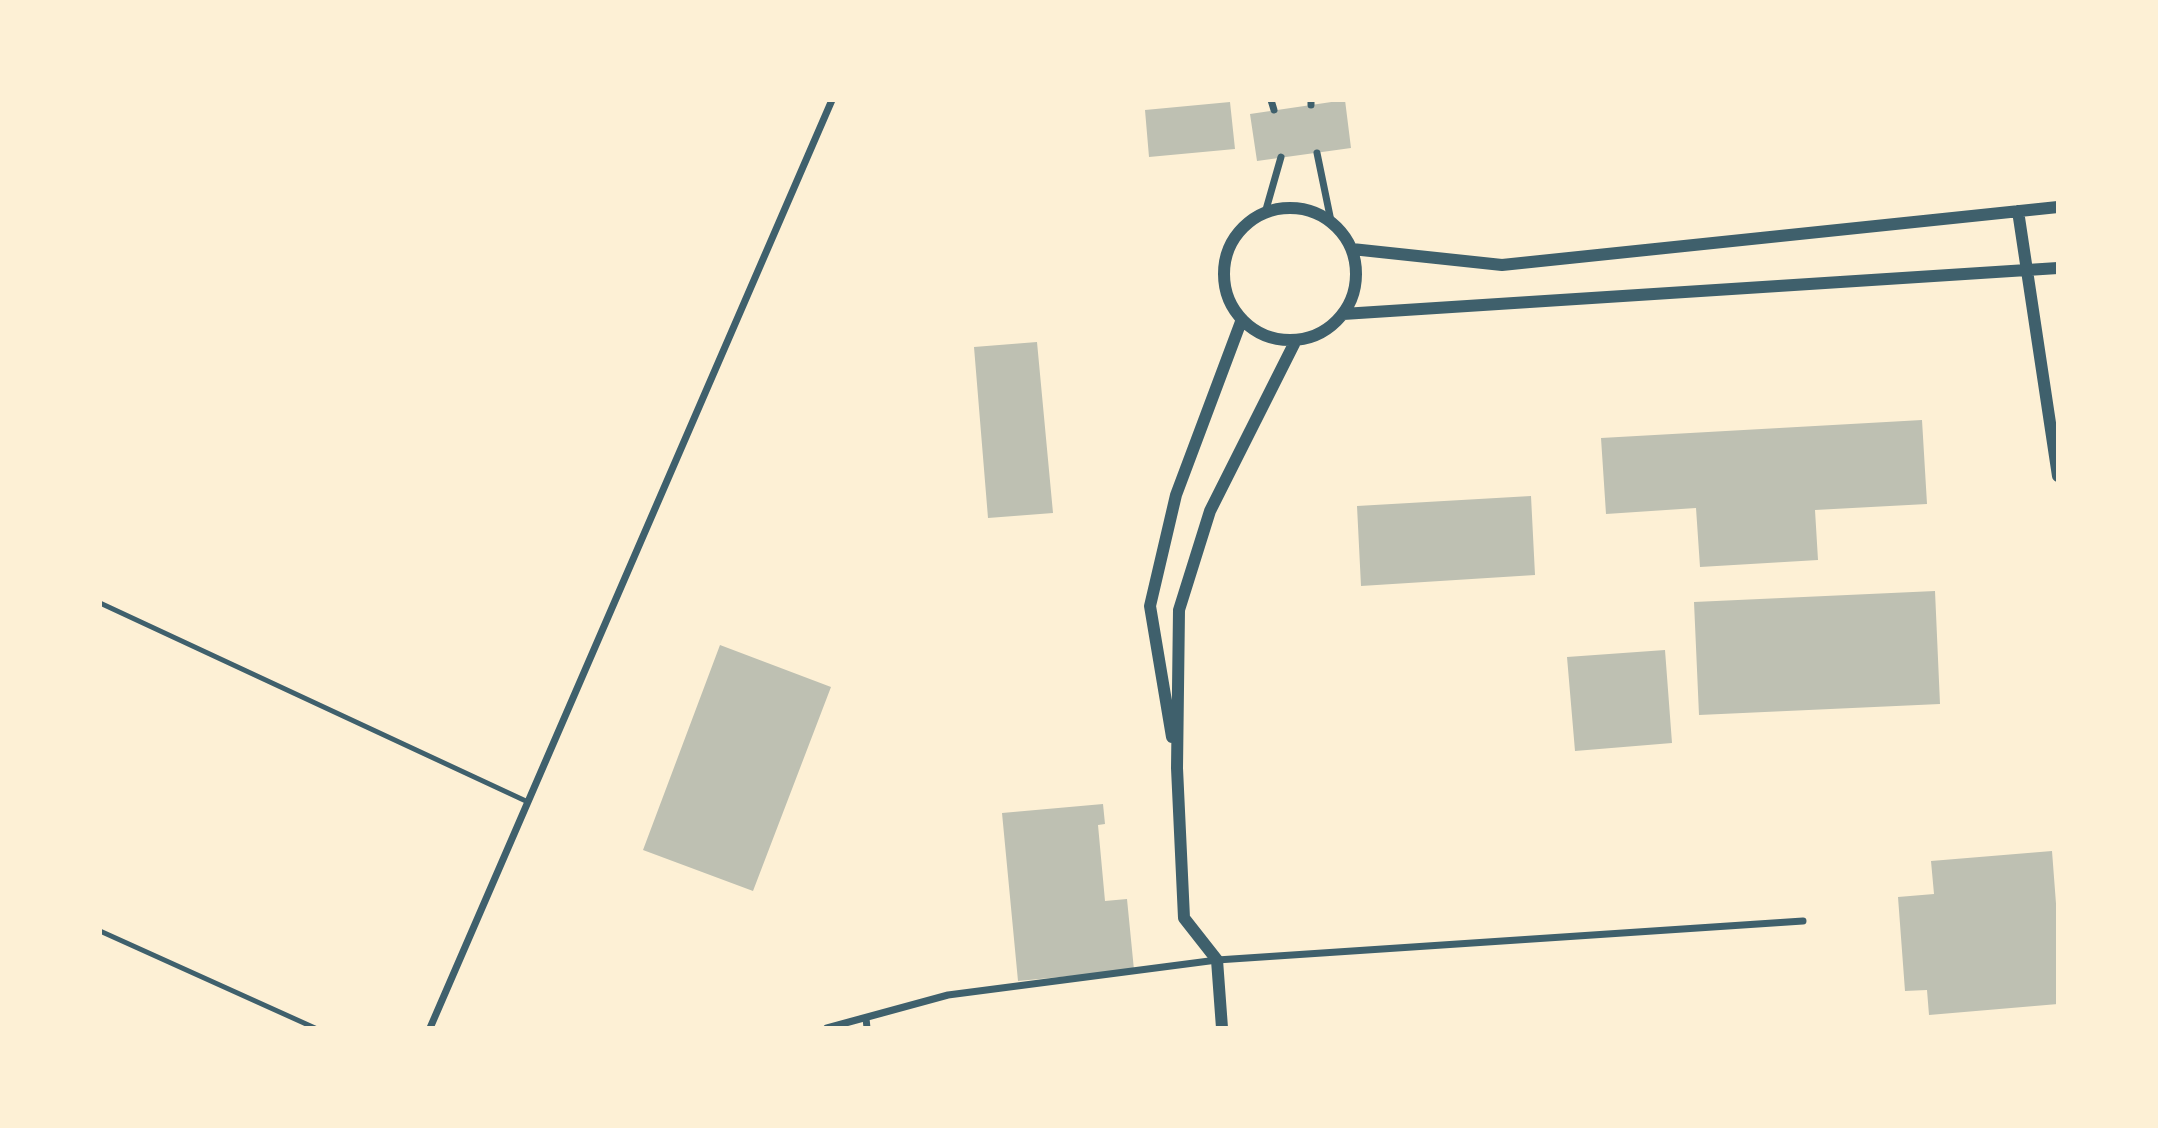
<!DOCTYPE html>
<html>
<head>
<meta charset="utf-8">
<style>
  body { margin:0 }
  #map { position:relative; width:2158px; height:1128px; overflow:hidden; background:#fdf0d5; font-family:"DM Sans",sans-serif }
  canvas { display:block }
  .frame { position:absolute; inset:0; border:102px solid #fdf0d5; pointer-events:none }
</style>
</head>
<body>
<div id="map">
<canvas width="2158" height="1128"></canvas>
<div class="frame"></div>
</div>
<script>
const g = document.querySelector('canvas').getContext('2d');
g.lineJoin = 'round';
function fillPath(path, color) { g.fillStyle = color; g.fill(path, 'evenodd'); }
function stroke(path, color, width, dash) { g.strokeStyle = color; g.lineWidth = width; g.lineCap = dash ? 'butt' : 'round'; g.setLineDash(dash || []); g.stroke(path); }
fillPath(new Path2D(`
  M 1345,100 L 1351,148 L 1257,161 L 1250,114 Z
  M 1230,102 L 1235,149 L 1149,157 L 1145,110 Z
  M 1037,342 L 1053,513 L 988,518 L 974,347 Z
  M 1922,420 L 1927,504 L 1815,510 L 1818,560 L 1700,567 L 1696,508 L 1606,514 L 1601,438 Z
  M 1531,496 L 1535,575 L 1361,586 L 1357,506 Z
  M 1935,591 L 1940,704 L 1699,715 L 1694,602 Z
  M 720,645 L 831,687 L 753,891 L 643,850 Z
  M 1665,650 L 1672,743 L 1575,751 L 1567,657 Z
  M 1103,804 L 1105,824 L 1098,825 L 1105,901 L 1127,899 L 1134,970 L 1018,981 L 1002,813 Z
  M 2052,851 L 2058,930 L 2058,1004 L 1929,1015 L 1927,990 L 1905,991 L 1898,897 L 1934,894 L 1931,861 Z`), '#bec0b2');
stroke(new Path2D(`
  M 100,603 L 528,802
  M 100,931 L 315,1028`), '#3f606c', 5);
stroke(new Path2D(`
  M 1271,100 L 1274,110
  M 1311,100 L 1311,105
  M 1317,153 L 1331,221
  M 1265,213 L 1281,157
  M 866,1018 L 867,1028
  M 430,1028 L 832,100
  M 827,1028 L 948,995 L 1217,960 L 1803,921`), '#3f606c', 7);
stroke(new Path2D(`
  M1224 274a66 66 0 1 1 132 0a66 66 0 1 1-132 0Z
  M 2018,211 L 2058,476
  M 1352,249 L 1502,265 L 2058,207
  M 1343,314 L 2058,268
  M 1172,737 L 1150,606 L 1176,495 L 1242,319
  M 1222,1028 L 1217,960 L 1184,918 L 1177,768 L 1179,610 L 1210,511 L 1296,340`), '#3f606c', 12);
</script>
</body>
</html>
